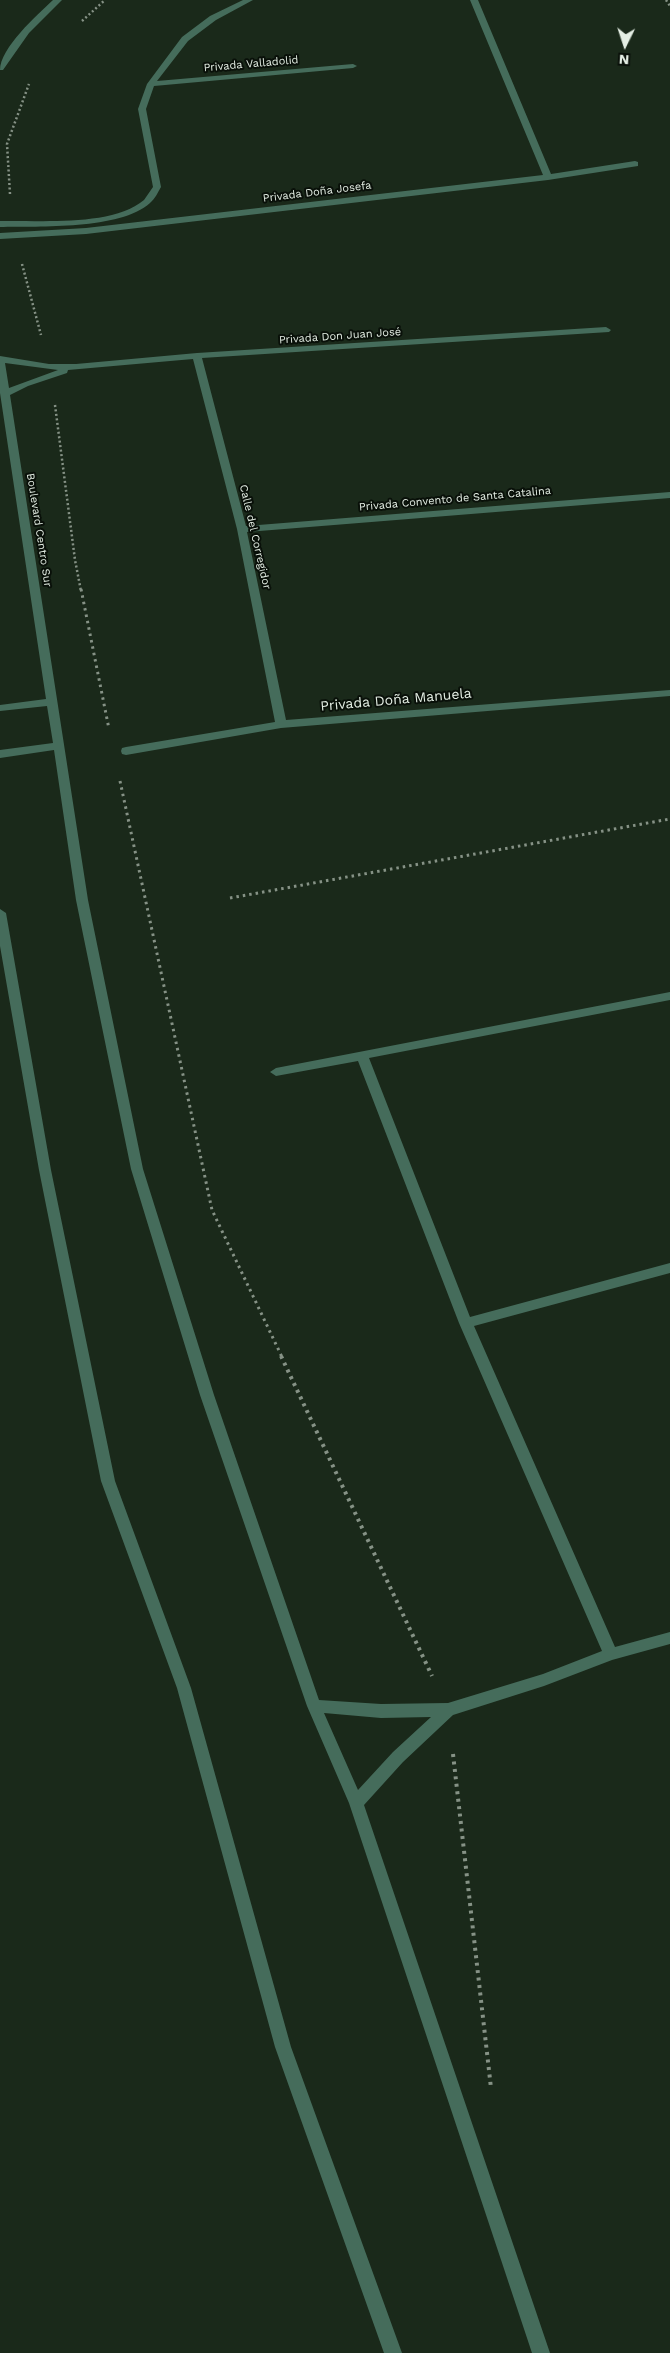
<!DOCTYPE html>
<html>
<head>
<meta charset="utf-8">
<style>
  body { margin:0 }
  #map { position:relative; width:670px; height:2353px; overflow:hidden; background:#1a291a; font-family:"Work Sans",sans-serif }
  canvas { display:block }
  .north { position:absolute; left:600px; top:20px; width:50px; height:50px; -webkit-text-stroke:4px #091009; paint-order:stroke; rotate:184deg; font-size:14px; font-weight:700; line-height:20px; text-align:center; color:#e4eee4 }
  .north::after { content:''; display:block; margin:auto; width:18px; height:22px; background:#e4eee4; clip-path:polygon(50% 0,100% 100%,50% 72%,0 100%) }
</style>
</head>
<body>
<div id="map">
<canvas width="670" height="2353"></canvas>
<div class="north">N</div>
</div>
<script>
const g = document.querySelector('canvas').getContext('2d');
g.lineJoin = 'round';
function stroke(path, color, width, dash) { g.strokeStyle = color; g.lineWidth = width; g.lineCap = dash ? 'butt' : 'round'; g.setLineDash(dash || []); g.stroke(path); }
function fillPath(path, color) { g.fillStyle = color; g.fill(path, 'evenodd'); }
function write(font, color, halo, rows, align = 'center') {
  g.font = font + ' "Work Sans",sans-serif'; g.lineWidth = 4; g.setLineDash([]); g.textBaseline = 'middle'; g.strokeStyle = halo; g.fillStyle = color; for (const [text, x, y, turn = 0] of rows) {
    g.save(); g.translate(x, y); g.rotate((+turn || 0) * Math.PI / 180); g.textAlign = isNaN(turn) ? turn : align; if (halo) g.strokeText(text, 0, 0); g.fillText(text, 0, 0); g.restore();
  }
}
stroke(new Path2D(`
  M 666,0 L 670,6
  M 82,21 L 105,0
  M 10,194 L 7,144 L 29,84
  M 22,264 L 41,335
  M 55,405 L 75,560 L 81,591`), '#869286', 2.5, [2, 2.5]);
stroke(new Path2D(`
  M 81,589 L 109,729
  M 120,781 L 212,1210 L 282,1357
  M 230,898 L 670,819`), '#869286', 3, [2.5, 4]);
stroke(new Path2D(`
  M 281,1356 L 432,1676
  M 453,1754 L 491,2088`), '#869286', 4, [3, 4.5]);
fillPath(new Path2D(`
  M 53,0 L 62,0 L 29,33 L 3,70 L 0,70 C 0,48 37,15 53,0 Z
  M 243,0 L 253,0 L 216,20 L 188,41 L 157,81 L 353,64 L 357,66 L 353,68 L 154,86 L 146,109 L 161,187 C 158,192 155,199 150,203 C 120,230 39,226 0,227 L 0,221 C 40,220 112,227 144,200 C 147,196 150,191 153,187 L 138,109 L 147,84 L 182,37 L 210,16 Z
  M 470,0 L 478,0 L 551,174 L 635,161 L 638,162 L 638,166 L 548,180 L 86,234 L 0,239 L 0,233 L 86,228 L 543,175 Z
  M 606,327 L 611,330 L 609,332 L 202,358 L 246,526 L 670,492 L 670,498 L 247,532 L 286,720 L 670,690 L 670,696 L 281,728 L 126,755 L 122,754 L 121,751 L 122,748 L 126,747 L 275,722 L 237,529 L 193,359 L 68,370 L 67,373 L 28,386 L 10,395 L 88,900 L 143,1169 L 214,1395 L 319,1700 L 381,1704 L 448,1703 L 543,1674 L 602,1651 L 459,1323 L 358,1061 L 276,1076 L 270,1072 L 276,1068 L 670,992 L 670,1000 L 369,1058 L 470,1317 L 670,1263 L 670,1273 L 474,1326 L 615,1647 L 670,1632 L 670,1644 L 612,1660 L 544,1686 L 453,1715 L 403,1762 L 364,1805 L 550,2353 L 532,2353 L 349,1803 L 307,1706 L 200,1395 L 131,1169 L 76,900 L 54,750 L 0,758 L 0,750 L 53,743 L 47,706 L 0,711 L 0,705 L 46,699 L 0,393 L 0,356 L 49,364 L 76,364 L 197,353 ZM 5,363 L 58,370 L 9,388 ZM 324,1713 L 381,1718 L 431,1717 L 393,1752 L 358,1790 Z
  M 0,909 L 6,913 L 51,1170 L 115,1481 L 191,1688 L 291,2047 L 402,2353 L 384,2353 L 275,2047 L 177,1688 L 101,1481 L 39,1170 L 0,946 Z`), '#456c5b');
write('11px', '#e4eee4', '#091009', [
  ["Privada Valladolid",251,64,-5],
  ["Privada Doña Josefa",317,192,-7],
  ["Privada Don Juan José",340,336,-4],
  ["Privada Convento de Santa Catalina",455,499,-5],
  ["Boulevard Centro Sur",39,530,81],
  ["Calle del Corregidor",255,537,77]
]);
write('14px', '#e4eee4', '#091009', [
  ["Privada Doña Manuela",396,700,-5]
]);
</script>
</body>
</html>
